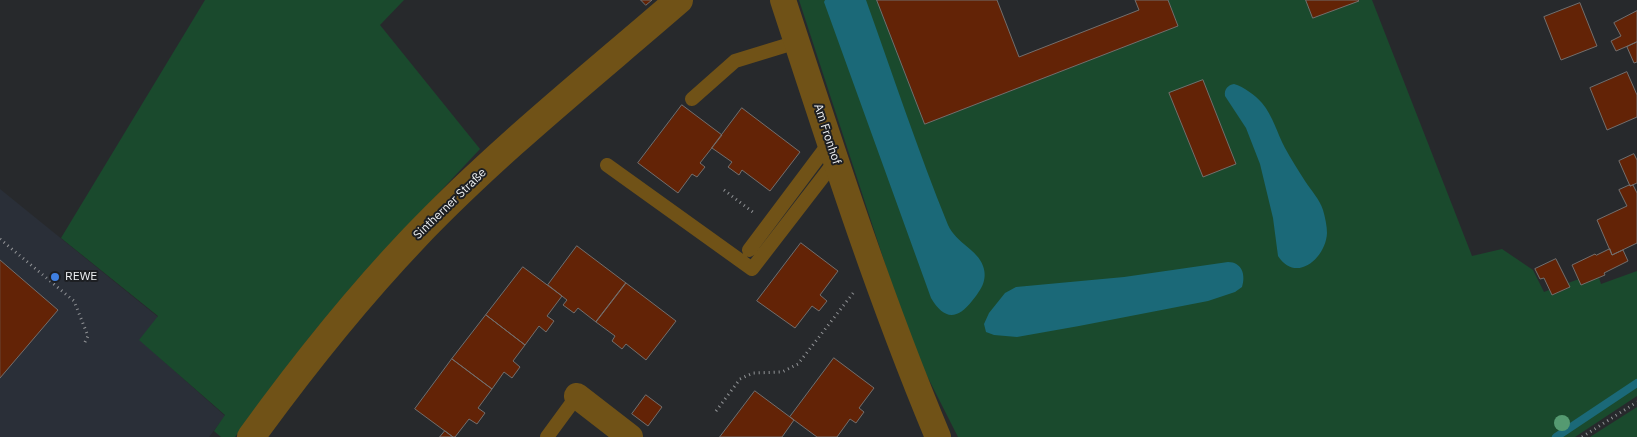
<!DOCTYPE html>
<html>
<head>
<meta charset="utf-8">
<style>
  body { margin:0 }
  canvas { display:block; background:#27292c }
</style>
</head>
<body>
<canvas width="1637" height="437"></canvas>
<script>
const g = document.querySelector('canvas').getContext('2d');
g.lineJoin = 'round';
function fillPath(path, color) { g.fillStyle = color; g.fill(path, 'evenodd'); }
function stroke(path, color, width, dash) { g.strokeStyle = color; g.lineWidth = width; g.lineCap = dash ? 'butt' : 'round'; g.setLineDash(dash || []); g.stroke(path); }
function write(font, color, halo, rows, align = 'center') {
  g.font = font + ' "IBM Plex Sans",sans-serif'; g.lineWidth = 4; g.setLineDash([]); g.textBaseline = 'middle'; g.strokeStyle = halo; g.fillStyle = color; for (const [text, x, y, turn = 0] of rows) {
    g.save(); g.translate(x, y); g.rotate((+turn || 0) * Math.PI / 180); g.textAlign = isNaN(turn) ? turn : align; if (halo) g.strokeText(text, 0, 0); g.fillText(text, 0, 0); g.restore();
  }
}
fillPath(new Path2D(`
  M 0,189 L 158,317 L 140,340 L 225,416 L 209,437 L 0,437 Z`), '#2a2f38');
fillPath(new Path2D(`
  M 205,0 L 404,0 L 380,25 L 480,149 L 360,277 L 308,339 L 235,437 L 221,437 L 214,431 L 225,415 L 139,340 L 158,316 L 61,238 Z
  M 799,0 L 877,0 L 925,124 L 1178,26 L 1168,0 L 1372,0 L 1472,256 L 1502,249 L 1533,270 L 1544,292 L 1549,290 L 1552,295 L 1569,288 L 1568,283 L 1579,279 L 1599,278 L 1601,284 L 1637,271 L 1637,396 L 1575,437 L 958,437 L 920,362 L 906,328 Z
  M 1637,407 L 1637,437 L 1590,437 Z`), '#1a4a2d');
fillPath(new Path2D(`
  M 825,0 L 866,0 C 893,75 918,151 948,225 C 956,243 978,250 983,266 C 988,280 981,290 972,301 C 957,320 944,320 931,298 L 824,2 Z
  M 1234,84 C 1244,87 1255,95 1262,103 C 1273,116 1277,133 1285,148 C 1291,159 1298,170 1305,181 C 1311,190 1320,200 1323,210 C 1325,217 1327,226 1327,233 C 1326,258 1296,284 1278,256 L 1273,218 L 1260,164 L 1246,128 L 1225,96 C 1224,89 1228,85 1234,84 Z
  M 1228,262 C 1242,262 1246,275 1242,287 L 1235,292 L 1208,301 L 1079,326 L 1017,337 L 994,335 L 986,332 L 984,324 L 989,313 L 1005,293 L 1016,287 L 1124,277 Z`), '#1b6978');
stroke(new Path2D(`
  M 1556,437 L 1637,383`), '#1b6978', 8);
const building = new Path2D(`
  M 641,0 L 652,0 L 646,5 Z
  M 877,0 L 997,0 L 1019,57 L 1139,10 L 1135,0 L 1168,0 L 1178,26 L 925,124 Z
  M 1306,0 L 1358,0 L 1359,1 L 1313,18 Z
  M 1580,3 L 1597,46 L 1561,60 L 1544,17 Z
  M 1637,11 L 1637,42 L 1616,51 L 1611,41 L 1621,36 L 1614,23 Z
  M 1637,42 L 1637,62 L 1634,63 L 1627,47 Z
  M 1627,72 L 1637,95 L 1637,117 L 1607,130 L 1590,88 Z
  M 1203,80 L 1236,164 L 1203,177 L 1169,93 Z
  M 682,105 L 722,135 L 700,163 L 705,167 L 697,177 L 692,174 L 678,193 L 638,163 Z
  M 742,108 L 800,152 L 770,191 L 742,170 L 739,175 L 728,167 L 732,162 L 712,148 Z
  M 1634,154 L 1637,160 L 1637,183 L 1630,186 L 1619,161 Z
  M 1630,185 L 1630,186 L 1633,185 L 1637,193 L 1637,243 L 1612,255 L 1597,220 L 1627,206 L 1619,190 Z
  M 801,243 L 838,271 L 820,295 L 827,301 L 819,311 L 812,306 L 795,328 L 757,301 Z
  M 577,246 L 626,283 L 596,322 L 578,308 L 574,313 L 563,305 L 567,300 L 548,285 Z
  M 1610,249 L 1612,255 L 1623,250 L 1628,261 L 1604,273 L 1605,275 L 1581,285 L 1572,265 L 1595,254 L 1596,255 Z
  M 1556,259 L 1570,287 L 1552,295 L 1544,278 L 1540,279 L 1535,269 Z
  M 0,260 L 58,310 L 0,378 Z
  M 523,267 L 562,296 L 547,316 L 554,321 L 546,332 L 539,326 L 525,345 L 486,315 Z
  M 626,283 L 676,321 L 646,360 L 626,344 L 622,349 L 612,341 L 615,336 L 596,322 Z
  M 486,315 L 525,345 L 513,361 L 520,367 L 512,378 L 504,372 L 492,389 L 452,359 Z
  M 834,358 L 874,388 L 859,408 L 864,412 L 856,423 L 850,419 L 837,437 L 817,437 L 790,417 Z
  M 452,359 L 492,389 L 478,408 L 485,413 L 477,424 L 469,419 L 455,437 L 453,437 L 415,409 Z
  M 755,391 L 794,420 L 782,437 L 720,437 Z
  M 646,395 L 662,407 L 648,426 L 632,414 Z
  M 445,431 L 453,437 L 440,437 Z`);
fillPath(building, '#632306');
stroke(building, '#736e6c', 1);
stroke(new Path2D(`
  M 724,190 L 754,213
  M 0,239 L 74,301 L 88,336 L 84,344
  M 716,411 L 740,379 L 753,373 L 782,372 L 798,364 L 854,292
  M 1582,437 L 1637,402`), '#919396', 3, [1, 4]);
stroke(new Path2D(`
  M 692,99 L 735,61 L 797,42
  M 607,165 L 752,269 L 836,160
  M 749,250 L 830,142
  M 547,437 L 577,396`), '#705217', 14);
stroke(new Path2D(`
  M 783,0 C 831,147 878,294 938,437
  M 577,396 L 630,437`), '#705217', 26);
stroke(new Path2D(`
  M 251,437 C 301,368 355,300 414,238 C 496,152 589,78 679,0`), '#705217', 28);
g.fillStyle = '#559a71';
for (const [x, y] of [
  [1562,423]
]) { g.beginPath(); g.arc(x, y, 8, 0, 2 * Math.PI); g.fill(); }
for (const [x, y, r, color] of [
  [55,277,5,"#3f7fe0"]
]) { const dot = new Path2D(); dot.arc(x, y, r, 0, 2 * Math.PI); g.fillStyle = color; g.fill(dot); stroke(dot, '#1d1f23', 2); }
write('12px', '#eef0f2', '#1d1f23', [
  ["Am Fronhof",827,134,72],
  ["Sintherner Straße",450,204,-44]
]);
write('12px', '#eef0f2', '#1d1f23', [
  ["REWE",65,277]
], 'left');
</script>
</body>
</html>
